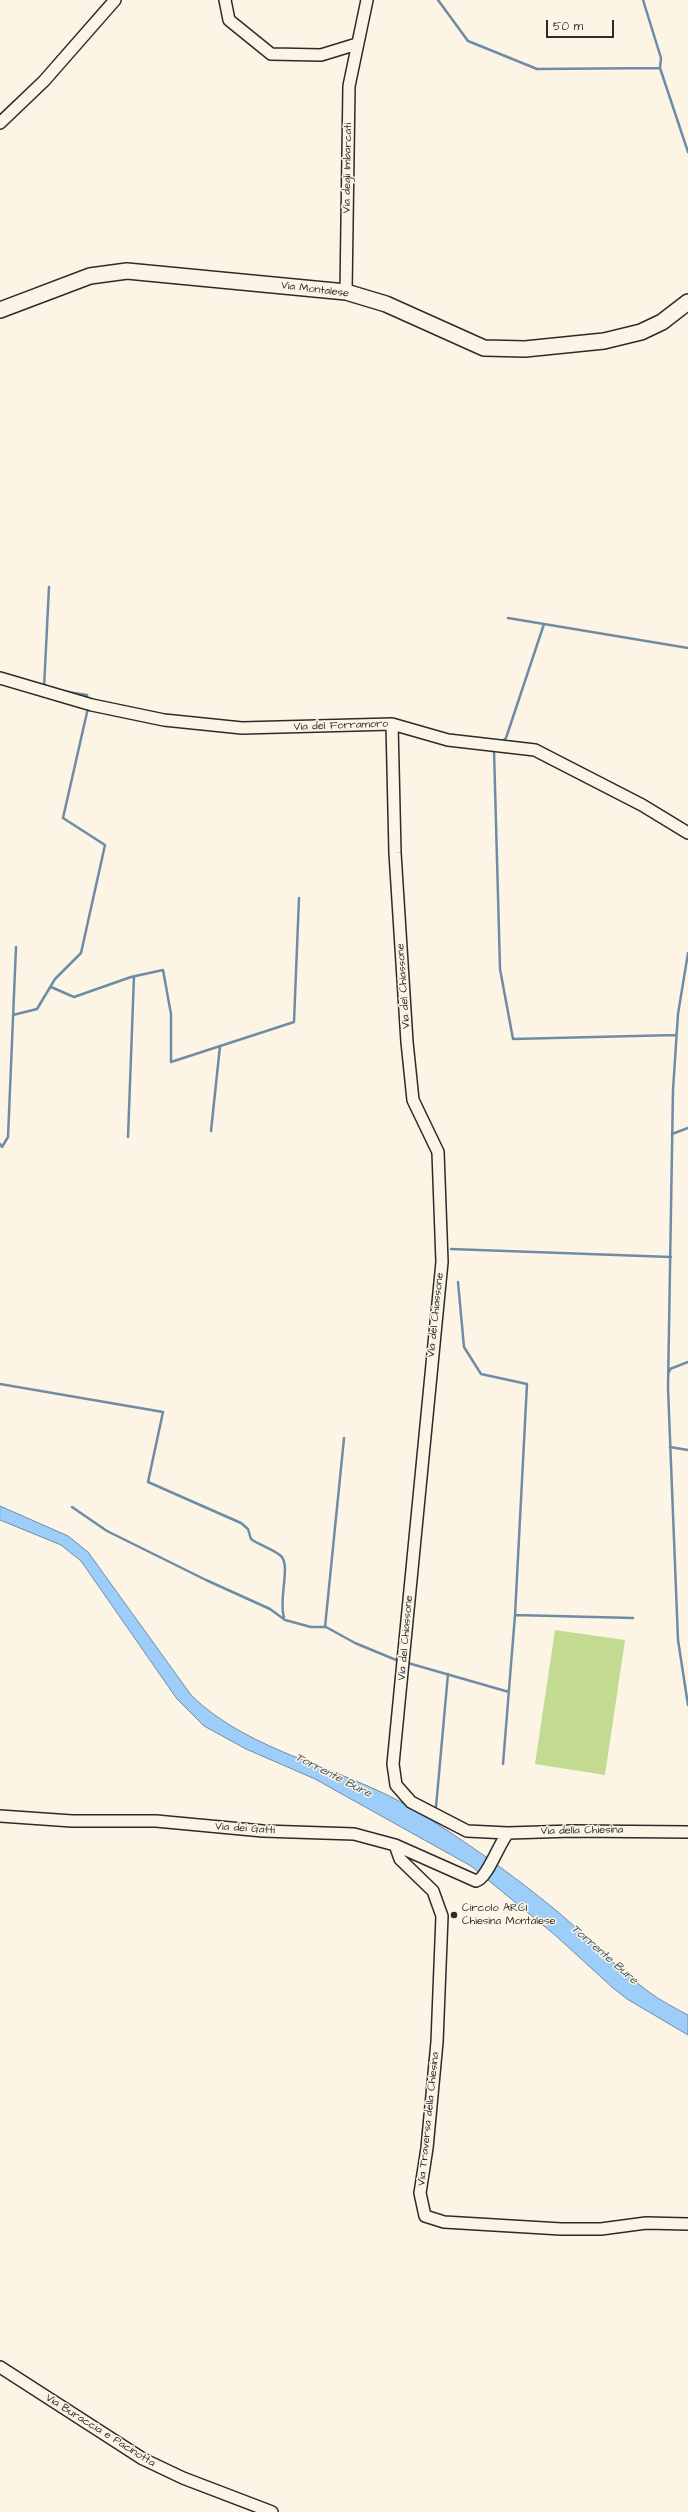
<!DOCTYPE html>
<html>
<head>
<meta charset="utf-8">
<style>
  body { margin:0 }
  #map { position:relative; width:688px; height:2512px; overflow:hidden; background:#fcf5e5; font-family:"Architects Daughter",sans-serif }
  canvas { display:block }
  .scale { position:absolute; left:546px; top:20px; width:68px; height:18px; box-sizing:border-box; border:2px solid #2b2b2b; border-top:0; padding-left:5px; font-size:12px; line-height:14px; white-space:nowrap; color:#2b2b2b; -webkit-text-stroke:3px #fcf5e5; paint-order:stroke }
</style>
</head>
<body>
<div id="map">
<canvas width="688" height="2512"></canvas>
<div class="scale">50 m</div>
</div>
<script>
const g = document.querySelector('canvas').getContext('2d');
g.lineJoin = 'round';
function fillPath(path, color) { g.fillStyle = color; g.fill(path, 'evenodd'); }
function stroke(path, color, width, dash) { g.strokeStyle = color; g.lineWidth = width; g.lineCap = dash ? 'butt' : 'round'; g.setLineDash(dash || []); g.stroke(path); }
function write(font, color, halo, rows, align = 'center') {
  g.font = font + ' "Architects Daughter",sans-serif'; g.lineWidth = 3; g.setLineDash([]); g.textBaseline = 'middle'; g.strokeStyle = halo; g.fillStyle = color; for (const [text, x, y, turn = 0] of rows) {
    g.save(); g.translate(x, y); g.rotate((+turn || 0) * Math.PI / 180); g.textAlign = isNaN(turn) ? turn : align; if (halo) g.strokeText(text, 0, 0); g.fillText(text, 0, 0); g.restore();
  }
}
fillPath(new Path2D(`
  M 555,1630 L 625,1640 L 605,1775 L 535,1764 Z`), '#c3db91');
const water = new Path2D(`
  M 0,1506 L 68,1536 L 88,1552 L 191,1695 C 251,1754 342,1766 413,1809 C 464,1840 512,1874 558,1912 C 589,1938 616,1968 649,1992 C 661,2001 675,2008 688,2015 L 688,2035 L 627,1999 L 613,1988 L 555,1935 L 471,1866 L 315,1779 L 246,1749 L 204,1726 L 177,1699 L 81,1561 L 61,1545 L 0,1520 Z`);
fillPath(water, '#9dcdf9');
stroke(water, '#6f8ca7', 1);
stroke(new Path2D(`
  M 438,0 L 468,41 L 537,69 L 660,68
  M 643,0 L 661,58 L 660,68 L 688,152
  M 508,618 L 688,648
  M 44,688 L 49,587
  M 62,691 L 87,695 L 88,701
  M 502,742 L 506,738 L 544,624
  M 495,748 L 494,750 L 500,969 L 513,1039 L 676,1035
  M 688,953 L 678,1014 L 673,1090 L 668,1388 L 678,1640 L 688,1705
  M 51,987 L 74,997 L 131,977 L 163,970 L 171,1014 L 171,1062 L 294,1022 L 299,898
  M 13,1015 L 37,1009 L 55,979 L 81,953 L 105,845 L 63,818 L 88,708
  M 211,1131 L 220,1046
  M 672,1134 L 688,1128
  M 128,1137 L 134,976
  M 0,1144 L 2,1147 L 8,1137 L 16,947
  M 451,1249 L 671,1257
  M 458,1282 L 464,1347 L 481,1374 L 527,1384 L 515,1615 L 503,1764
  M 669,1372 L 670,1369 L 688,1362
  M 0,1384 L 163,1412 L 148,1482 L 241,1523 L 248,1529 L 251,1539 C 259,1545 273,1549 281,1556 C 291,1565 278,1601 284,1617
  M 670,1447 L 688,1450
  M 72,1507 L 107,1531 L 206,1580 L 270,1609 L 285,1620 L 311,1627 L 326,1627 L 355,1643 L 401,1662
  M 515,1615 L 633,1618
  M 325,1627 L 344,1438
  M 408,1663 L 509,1692
  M 436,1807 L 448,1674`), '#6f8ca7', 2.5);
const minor = new Path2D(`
  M 225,0 L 229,20 L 271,54 L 321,55 L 357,44
  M 0,123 L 44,81 L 115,0
  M 346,292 L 349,86 L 367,0
  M 0,678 L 92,705 L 164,720 L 242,728 L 392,724 L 448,740 L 535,750 L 642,805 L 688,833
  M 392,724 L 395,853 L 407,1042 L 413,1100 L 438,1152 L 442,1262 L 393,1764 L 396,1785 L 411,1802 L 467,1831 L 508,1833
  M 0,1816 L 72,1821 L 156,1821 L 263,1831 L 354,1834 L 395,1845 L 476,1881 C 487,1879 499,1843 508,1833 L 573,1831 L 688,1832
  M 395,1845 L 400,1859 L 433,1891 L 442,1916 L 437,2042 L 427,2148 L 420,2193 L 425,2216 L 444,2222 L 561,2229 L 601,2229 L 646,2223 L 688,2224
  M 0,2367 L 143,2459 L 183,2478 L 272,2512`);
const secondary = new Path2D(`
  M 0,310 L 90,276 L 127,271 L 346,292 L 386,304 L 484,348 L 525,349 L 604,341 L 641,332 L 662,322 L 688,302`);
stroke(minor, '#2b2b2b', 14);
stroke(secondary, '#2b2b2b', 18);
stroke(minor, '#fcf5e5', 11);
stroke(secondary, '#fcf5e5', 15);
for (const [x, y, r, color] of [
  [454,1915,4,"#2b2b2b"]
]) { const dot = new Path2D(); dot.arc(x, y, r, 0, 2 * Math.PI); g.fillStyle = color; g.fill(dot); stroke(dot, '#fcf5e5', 1.5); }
write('11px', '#2b2b2b', '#fcf5e5', [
  ["Via degli Imbarcati",348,168,-89],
  ["Via Montalese",315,290,7],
  ["Via del Forramoro",341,726,-2],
  ["Via del Chiassone",404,986,-94],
  ["Via del Chiassone",436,1315,-84],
  ["Via del Chiassone",406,1638,-85],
  ["Via dei Gatti",245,1829,4],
  ["Via della Chiesina",582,1831,-1],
  ["Via Traversa della Chiesina",429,2119,-84],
  ["Via Buraccia e Pacinotta",100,2431,32]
]);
write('11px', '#2b2b2b', '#fcf5e5', [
  ["Circolo ARCI",462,1909],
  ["Chiesina Montalese",462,1922]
], 'left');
write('italic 12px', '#48545e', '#fcf5e5', [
  ["Torrente Bure",333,1776,27],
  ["Torrente Bure",604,1955,41]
]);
</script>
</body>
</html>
